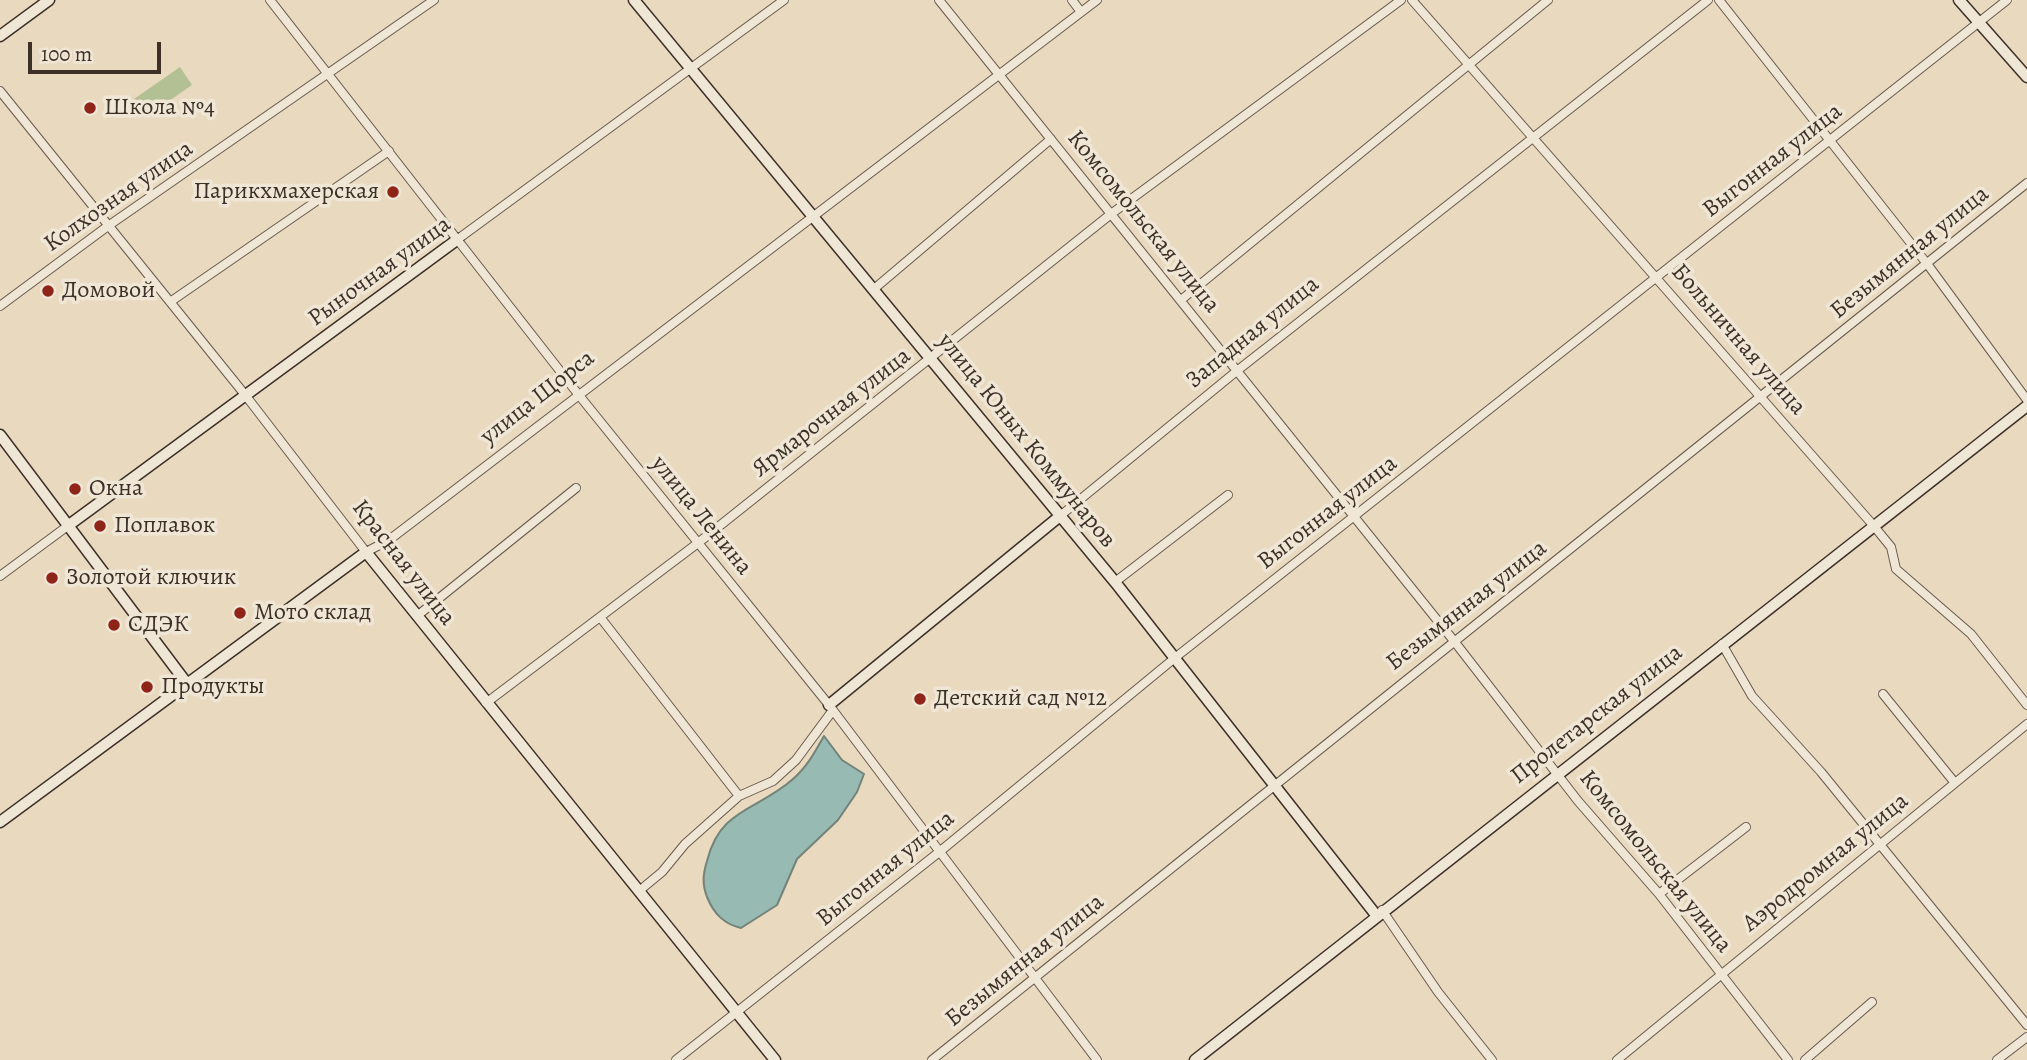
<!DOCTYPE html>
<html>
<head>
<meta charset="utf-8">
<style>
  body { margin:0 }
  #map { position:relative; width:2027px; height:1060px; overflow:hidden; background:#e8d9bf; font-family:Alegreya,serif }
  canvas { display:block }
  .scale { position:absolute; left:28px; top:42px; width:133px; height:32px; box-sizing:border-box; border:4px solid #3c3027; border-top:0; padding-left:9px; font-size:21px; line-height:24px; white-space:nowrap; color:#3c3027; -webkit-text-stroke:5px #f0e6d5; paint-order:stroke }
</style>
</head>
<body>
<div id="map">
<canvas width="2027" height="1060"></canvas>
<div class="scale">100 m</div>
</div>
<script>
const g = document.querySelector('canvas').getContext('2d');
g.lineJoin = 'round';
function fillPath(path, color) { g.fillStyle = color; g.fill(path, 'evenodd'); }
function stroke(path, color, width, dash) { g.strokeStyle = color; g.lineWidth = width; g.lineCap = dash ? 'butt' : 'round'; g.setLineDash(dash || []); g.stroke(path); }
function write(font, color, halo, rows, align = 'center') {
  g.font = font + ' Alegreya,serif'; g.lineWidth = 7; g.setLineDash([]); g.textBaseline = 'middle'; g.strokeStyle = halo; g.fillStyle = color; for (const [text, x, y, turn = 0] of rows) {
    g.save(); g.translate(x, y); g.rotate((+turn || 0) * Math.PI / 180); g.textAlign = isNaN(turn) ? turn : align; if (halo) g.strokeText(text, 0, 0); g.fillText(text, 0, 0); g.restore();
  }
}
fillPath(new Path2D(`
  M 180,67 L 192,85 L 146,117 L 134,99 Z`), '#b3c094');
const water = new Path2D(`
  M 824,736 L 842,760 L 864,774 L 857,792 L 838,820 L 797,859 L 777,905 L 741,928 C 724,924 714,914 707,897 C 702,884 703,874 707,861 C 720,808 757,811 793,779 C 807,767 815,752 824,736 Z`);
fillPath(water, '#97bab2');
stroke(water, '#73837a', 2);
const street = new Path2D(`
  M 270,0 L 578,394 L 829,705 L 1097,1060
  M 939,0 L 1454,641 L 1578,801 L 1659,894 L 1788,1060
  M 1072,0 L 1081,12
  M 1412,0 L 1873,525 L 1891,547 L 1896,569 L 1971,634 L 2027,705
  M 1719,0 L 1928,265 L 2027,400
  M 0,91 L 246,396 L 366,552 L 389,540 L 1097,0
  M 458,239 L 784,0
  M 874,289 L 1051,139
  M 1181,300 L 1548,0
  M 170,302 L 389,151
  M 0,306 L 108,226 L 434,0
  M 1060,516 L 1238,370 L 1708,0
  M 0,576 L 69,525
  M 1115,582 L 1228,495
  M 417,616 L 576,488
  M 600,617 L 739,796
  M 1722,644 L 1752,696 L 1821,772 L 2027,1025
  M 1883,694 L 1955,783
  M 486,703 L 698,543 L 1111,214 L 1401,0
  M 639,891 L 662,872 L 685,844 L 739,796 L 773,781 L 796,760 L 833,710
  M 1659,894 L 1746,827
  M 1382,910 L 1438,992 L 1492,1060
  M 676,1060 L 938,853 L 1176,657 L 2007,0
  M 932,1060 L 2027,183
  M 1617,1060 L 2027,724
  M 1805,1060 L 1872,1002
  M 1997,1060 L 2027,1037`);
const secondary = new Path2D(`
  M 634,0 L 1115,582 L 1376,915
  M 1959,0 L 2027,77
  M 0,36 L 49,0
  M 0,435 L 188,685
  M 69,525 L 458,239
  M 829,705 L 1060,516
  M 0,822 L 366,552 L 775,1060
  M 1195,1060 L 2027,406`);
stroke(street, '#675a4d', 10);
stroke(secondary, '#3c3027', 13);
stroke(street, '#f0e6d5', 8);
stroke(secondary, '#f0e6d5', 10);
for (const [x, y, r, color] of [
  [90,108,7,"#8f2418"],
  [393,192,7,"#8f2418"],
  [48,291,7,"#8f2418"],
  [75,489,7,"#8f2418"],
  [100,526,7,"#8f2418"],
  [52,578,7,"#8f2418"],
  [240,613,7,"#8f2418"],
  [114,625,7,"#8f2418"],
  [147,687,7,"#8f2418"],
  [920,699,7,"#8f2418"]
]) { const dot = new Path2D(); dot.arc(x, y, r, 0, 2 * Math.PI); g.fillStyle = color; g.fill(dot); stroke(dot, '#f0e6d5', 2.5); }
write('24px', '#3c3027', '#f0e6d5', [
  ["Школа №4",104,108],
  ["Парикхмахерская",379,192,"right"],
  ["Домовой",62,291],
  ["Окна",89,489],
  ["Поплавок",114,526],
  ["Золотой ключик",66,578],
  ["Мото склад",254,613],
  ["СДЭК",128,625],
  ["Продукты",161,687],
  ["Детский сад №12",934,699]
], 'left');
write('24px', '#3c3027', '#f0e6d5', [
  ["Выгонная улица",1773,161,-38],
  ["Колхозная улица",119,197,-35],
  ["Комсомольская улица",1143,222,51],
  ["Безымянная улица",1910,253,-39],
  ["Рыночная улица",380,272,-36],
  ["Западная улица",1253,333,-39],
  ["Больничная улица",1738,340,49],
  ["улица Щорса",538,398,-38],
  ["Ярмарочная улица",832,413,-38],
  ["улица Юных Коммунаров",1026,441,51],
  ["Выгонная улица",1328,513,-38],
  ["улица Ленина",701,516,51],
  ["Красная улица",403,563,52],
  ["Безымянная улица",1467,606,-38],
  ["Пролетарская улица",1597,715,-38],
  ["Комсомольская улица",1655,862,51],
  ["Аэродромная улица",1826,863,-39],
  ["Выгонная улица",886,869,-39],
  ["Безымянная улица",1025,961,-39]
]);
</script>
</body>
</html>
